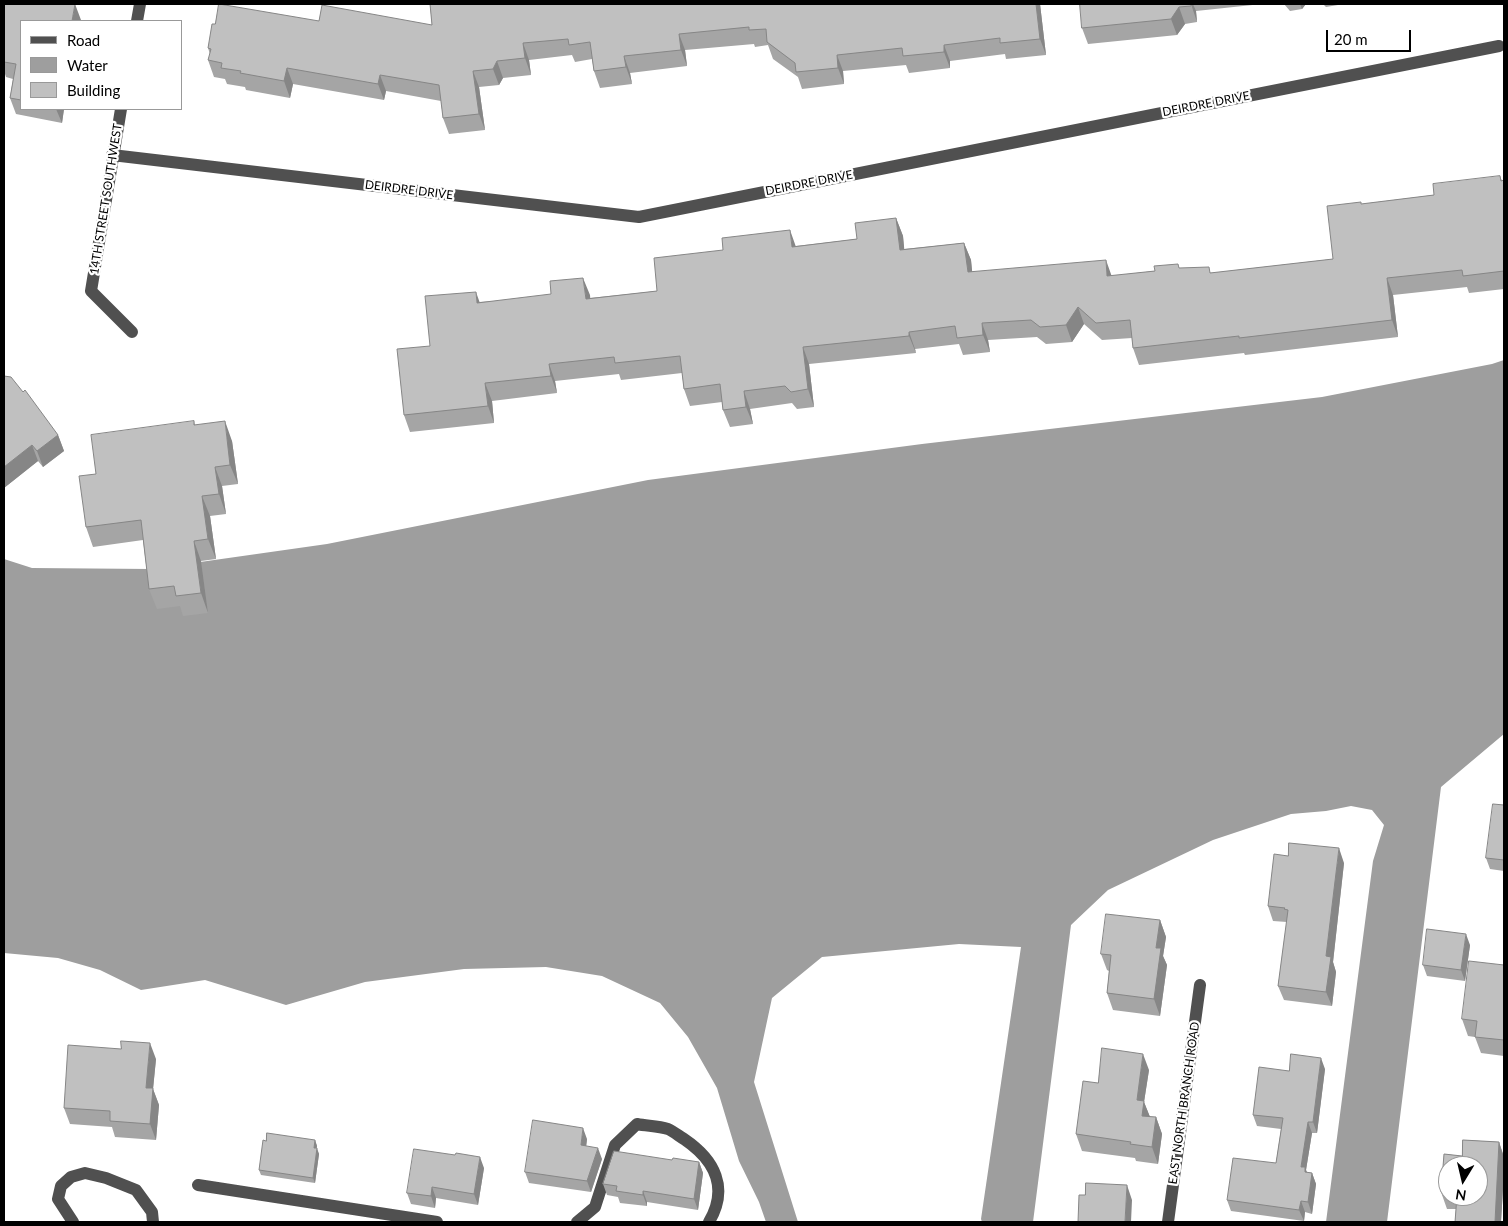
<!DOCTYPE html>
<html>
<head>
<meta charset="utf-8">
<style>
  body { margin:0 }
  #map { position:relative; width:1508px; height:1226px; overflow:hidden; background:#fff; font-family:Lato,sans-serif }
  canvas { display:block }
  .frame { position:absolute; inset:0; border:5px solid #000; pointer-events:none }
  .legend { position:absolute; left:20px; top:20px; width:162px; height:90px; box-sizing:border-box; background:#fff; border:1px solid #999; margin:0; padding:6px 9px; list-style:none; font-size:15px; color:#000 }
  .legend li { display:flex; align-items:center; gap:10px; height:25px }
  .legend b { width:25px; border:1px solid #999 }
  .north { position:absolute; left:1438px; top:1156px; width:50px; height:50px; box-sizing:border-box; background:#fff; border:1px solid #999; border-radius:50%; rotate:189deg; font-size:14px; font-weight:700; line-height:20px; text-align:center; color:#000 }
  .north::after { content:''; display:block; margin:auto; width:18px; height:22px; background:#000; clip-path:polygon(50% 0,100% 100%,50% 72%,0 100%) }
  .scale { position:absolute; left:1326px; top:30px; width:85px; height:22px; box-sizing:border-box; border:2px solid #000; border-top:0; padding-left:6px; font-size:15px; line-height:18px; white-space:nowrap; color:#000; -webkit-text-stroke:4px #fff; paint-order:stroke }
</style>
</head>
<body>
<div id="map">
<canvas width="1508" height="1226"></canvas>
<div class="frame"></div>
<ul class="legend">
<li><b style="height:6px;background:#505050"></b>Road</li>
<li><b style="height:14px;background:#9e9e9e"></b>Water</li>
<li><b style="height:14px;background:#c0c0c0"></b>Building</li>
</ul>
<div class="north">N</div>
<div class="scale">20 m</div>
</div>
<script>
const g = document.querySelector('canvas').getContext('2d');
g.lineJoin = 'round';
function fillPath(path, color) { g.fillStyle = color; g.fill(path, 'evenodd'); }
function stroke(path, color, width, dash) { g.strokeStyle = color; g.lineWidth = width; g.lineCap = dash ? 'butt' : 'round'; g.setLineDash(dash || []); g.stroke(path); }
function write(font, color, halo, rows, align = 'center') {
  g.font = font + ' Lato,sans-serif'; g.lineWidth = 4.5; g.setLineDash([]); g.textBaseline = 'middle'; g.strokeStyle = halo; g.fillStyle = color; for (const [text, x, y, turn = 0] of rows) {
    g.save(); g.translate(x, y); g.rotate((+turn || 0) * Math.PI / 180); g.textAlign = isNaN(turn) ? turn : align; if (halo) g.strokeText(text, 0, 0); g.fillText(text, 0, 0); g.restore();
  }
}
fillPath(new Path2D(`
  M 1504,360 L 1504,734 L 1441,787 L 1387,1222 L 1326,1222 L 1373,861 L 1384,825 L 1372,810 L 1351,806 L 1326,811 L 1291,814 L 1213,840 L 1108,890 L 1071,925 L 1033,1222 L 982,1222 L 981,1219 L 1021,947 L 959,944 L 822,957 L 772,998 L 754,1082 L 798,1222 L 766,1222 L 759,1202 L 739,1161 L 717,1088 L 688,1037 L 660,1003 L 602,976 L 546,967 L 464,969 L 365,982 L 286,1005 L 205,980 L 141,990 L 100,970 L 58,958 L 4,953 L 4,559 L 32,568 L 151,569 L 327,544 L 648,480 L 922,444 L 1322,397 L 1492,364 Z`), '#9e9e9e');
stroke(new Path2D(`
  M 137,21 L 140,4
  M 121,109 L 91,291 L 132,332
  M 112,155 L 639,217 L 1499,46
  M 198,1185 L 437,1222
  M 73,1222 L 58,1199 L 61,1186 L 71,1177 L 85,1173 L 106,1178 L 136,1190 L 152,1212 L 153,1222
  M 577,1222 L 595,1207 L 615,1145 L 637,1124 C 647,1126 658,1126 668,1129 C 673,1131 679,1136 684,1139 C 715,1160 729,1188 709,1222
  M 1168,1222 L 1200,985`), '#505050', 12);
fillPath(new Path2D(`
  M 4,4 L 81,20 L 81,21 L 21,21 L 21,109 L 64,109 L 62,123 L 16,114 L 10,98 L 13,79 L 6,77 L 5,74 L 4,74 Z
  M 430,4 L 1040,4 L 1046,55 L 1006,59 L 1005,54 L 950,61 L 950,68 L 909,73 L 906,65 L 843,71 L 844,84 L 802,89 L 798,77 L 773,59 L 768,45 L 755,47 L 754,44 L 685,50 L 687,66 L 630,73 L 632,84 L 600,88 L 594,71 L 592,59 L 575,62 L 572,55 L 529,60 L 531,75 L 503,78 L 499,85 L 479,87 L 485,130 L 449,134 L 443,118 L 441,101 L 386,91 L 384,100 L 293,84 L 290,98 L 246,90 L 245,87 L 227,84 L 225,79 L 214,77 L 208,60 L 210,54 L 208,48 L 215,24 L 319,21 L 432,25 Z
  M 1080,4 L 1262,4 L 1196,11 L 1197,22 L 1185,24 L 1177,35 L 1088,44 L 1082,28 Z
  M 1284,4 L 1306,4 L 1302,9 L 1290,11 Z
  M 1323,4 L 1339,4 L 1338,5 L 1326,7 Z
  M 1500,176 L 1502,181 L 1504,180 L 1504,289 L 1469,293 L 1467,287 L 1393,295 L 1398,337 L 1245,355 L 1244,353 L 1139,365 L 1133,348 L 1132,338 L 1102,340 L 1084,324 L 1072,342 L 1046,344 L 1037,337 L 988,340 L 990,352 L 963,355 L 959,344 L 915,349 L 916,353 L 809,364 L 814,407 L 797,409 L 792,403 L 750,409 L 753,424 L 730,427 L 723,410 L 722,402 L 690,406 L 684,389 L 682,373 L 621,380 L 619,374 L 555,381 L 557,393 L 492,401 L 494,423 L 410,432 L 404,415 L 430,346 L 479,302 L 590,295 L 590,298 L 657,291 L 796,246 L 857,239 L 896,218 L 903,236 L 904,249 L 964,243 L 971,260 L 972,272 L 1111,276 L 1180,268 L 1212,273 L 1333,259 L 1362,204 L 1434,195 Z
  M 4,376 L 58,435 L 64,451 L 43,467 L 38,461 L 4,488 Z
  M 194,421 L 195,425 L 232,441 L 238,484 L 222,486 L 226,514 L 210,516 L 216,559 L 201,561 L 208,613 L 183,616 L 180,606 L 157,609 L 149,589 L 143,540 L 93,547 L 86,527 L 96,474 Z
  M 1504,805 L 1504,871 L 1490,869 L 1486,858 Z
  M 1344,863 L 1333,962 L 1336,972 L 1332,1006 L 1284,1000 L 1278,986 L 1287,922 L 1273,921 L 1268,906 Z
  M 1160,920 L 1166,937 L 1163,956 L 1167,965 L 1160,1016 L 1113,1010 L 1107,993 L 1109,971 L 1107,970 L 1101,954 Z
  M 1470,945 L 1465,981 L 1427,976 L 1423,965 Z
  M 1504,965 L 1504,1056 L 1481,1053 L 1475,1037 L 1468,1036 L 1462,1019 Z
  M 156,1059 L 153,1089 L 159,1105 L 156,1140 L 115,1137 L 112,1127 L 70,1124 L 64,1108 Z
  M 1325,1069 L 1317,1133 L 1312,1133 L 1306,1170 L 1307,1172 L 1312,1173 L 1316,1184 L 1312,1214 L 1305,1212 L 1304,1221 L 1231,1211 L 1227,1200 L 1276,1163 L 1281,1129 L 1257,1126 L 1253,1115 L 1289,1071 Z
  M 1149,1070 L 1144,1102 L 1150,1117 L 1156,1117 L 1162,1134 L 1158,1164 L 1136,1161 L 1135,1158 L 1082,1151 L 1076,1134 L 1098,1083 Z
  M 587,1139 L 586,1146 L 602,1159 L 591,1192 L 529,1183 L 525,1172 Z
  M 315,1140 L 317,1146 L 316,1148 L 319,1154 L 315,1183 L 261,1175 L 259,1170 L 266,1141 Z
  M 1463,1140 L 1499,1142 L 1504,1157 L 1504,1172 L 1501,1222 L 1455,1222 L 1456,1209 L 1447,1209 L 1441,1192 L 1444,1154 L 1462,1156 ZM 1448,1166 L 1478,1166 L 1478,1196 L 1448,1196 Z
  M 672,1160 L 699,1162 L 703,1173 L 698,1210 L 647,1202 L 647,1206 L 620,1203 L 618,1197 L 607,1195 L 603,1184 Z
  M 484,1168 L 478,1205 L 436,1198 L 435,1208 L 411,1204 L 407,1193 Z`), '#a5a5a5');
fillPath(new Path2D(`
  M 75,4 L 81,20 L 81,21 L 72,21 Z
  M 1036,4 L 1040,4 L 1046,55 L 1040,39 Z
  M 1191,4 L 1193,4 L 1196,11 L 1197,22 Z
  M 1300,4 L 1306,4 L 1302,9 Z
  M 1179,7 L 1185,24 L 1177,35 L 1171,19 Z
  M 679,34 L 685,50 L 687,66 L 681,50 Z
  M 523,43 L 529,60 L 531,75 L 525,58 Z
  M 944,45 L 950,61 L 950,68 L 944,52 Z
  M 837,55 L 843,71 L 844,84 L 838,68 Z
  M 624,56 L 630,73 L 632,84 L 626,67 Z
  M 497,61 L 503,78 L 499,85 L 493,69 Z
  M 287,68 L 293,84 L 290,98 L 284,81 Z
  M 473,71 L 479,87 L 485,130 L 479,114 Z
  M 380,75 L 386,91 L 384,100 L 378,84 Z
  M 56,109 L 64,109 L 62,123 Z
  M 896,218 L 903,236 L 906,267 L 900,250 Z
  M 790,230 L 796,247 L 792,247 Z
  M 964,243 L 971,260 L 974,290 L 968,272 Z
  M 1106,260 L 1112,277 L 1107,276 Z
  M 583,278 L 590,295 L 592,316 L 586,299 Z
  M 1387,278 L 1393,295 L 1398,337 L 1392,320 Z
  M 476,292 L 482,309 L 477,303 Z
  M 1078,307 L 1084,324 L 1072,342 L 1066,325 Z
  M 982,323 L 988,340 L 990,352 L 983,335 Z
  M 909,332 L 915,349 L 916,353 L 909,336 Z
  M 803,347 L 809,364 L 814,407 L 808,389 Z
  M 549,364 L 555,381 L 557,393 L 551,376 Z
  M 485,383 L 492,401 L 494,423 L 488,406 Z
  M 744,391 L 750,409 L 753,424 L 746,407 Z
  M 225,421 L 232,441 L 238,484 L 230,465 Z
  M 58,435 L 64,451 L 43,467 L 37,451 Z
  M 32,445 L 38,461 L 4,488 L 4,467 Z
  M 215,467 L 222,486 L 226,514 L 219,494 Z
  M 202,496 L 210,516 L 216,559 L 208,539 Z
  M 194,541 L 201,561 L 208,613 L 201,593 Z
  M 1339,848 L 1344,863 L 1333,962 L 1336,972 L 1332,1006 L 1326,992 L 1326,956 Z
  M 1160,920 L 1166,937 L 1163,956 L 1167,965 L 1160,1016 L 1154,999 L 1156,948 Z
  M 1466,934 L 1470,945 L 1465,981 L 1461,970 Z
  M 150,1043 L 156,1059 L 153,1089 L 159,1105 L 156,1140 L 150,1124 L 146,1088 Z
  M 1143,1054 L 1149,1070 L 1144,1102 L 1150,1117 L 1148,1132 L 1137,1100 Z
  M 1321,1058 L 1325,1069 L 1317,1133 L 1313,1122 Z
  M 1156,1117 L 1162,1134 L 1158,1164 L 1152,1147 Z
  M 1308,1122 L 1312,1133 L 1306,1170 L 1309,1179 L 1301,1167 Z
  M 583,1128 L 587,1139 L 585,1157 L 581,1145 Z
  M 315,1140 L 317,1146 L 316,1153 L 314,1148 Z
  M 1499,1142 L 1504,1157 L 1504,1172 L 1501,1222 L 1495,1222 Z
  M 317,1148 L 319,1154 L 315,1183 L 313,1178 Z
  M 598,1148 L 602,1159 L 591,1192 L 587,1181 Z
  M 480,1157 L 484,1168 L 478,1205 L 474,1194 Z
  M 699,1162 L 703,1173 L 698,1210 L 694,1199 Z
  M 1312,1173 L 1316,1184 L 1312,1214 L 1308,1202 Z
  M 1127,1185 L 1132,1200 L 1131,1222 L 1125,1222 Z
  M 432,1187 L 436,1198 L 435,1208 L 431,1196 Z
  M 643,1191 L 647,1202 L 647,1206 L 643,1195 Z
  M 1301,1201 L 1305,1212 L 1304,1221 L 1299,1210 Z`), '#868686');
const building = new Path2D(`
  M 4,4 L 75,4 L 72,21 L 21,21 L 21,100 L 10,98 L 16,64 L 4,62 Z
  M 219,4 L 319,21 L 322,5 L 432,25 L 430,4 L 1036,4 L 1040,39 L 1000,43 L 1000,38 L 944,45 L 944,52 L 903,56 L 902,48 L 837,55 L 838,68 L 796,72 L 795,63 L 767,42 L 766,29 L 749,30 L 749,27 L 679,34 L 681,50 L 624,56 L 626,67 L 594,71 L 590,42 L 569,45 L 568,39 L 523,43 L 525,58 L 497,61 L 493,69 L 473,71 L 479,114 L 443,118 L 439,85 L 380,75 L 378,84 L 287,68 L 284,81 L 240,73 L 241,71 L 221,68 L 222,63 L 208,60 L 211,49 L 208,48 L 212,24 L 215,24 Z
  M 1080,4 L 1191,4 L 1191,6 L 1179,7 L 1171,19 L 1082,28 Z
  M 1500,176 L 1501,181 L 1504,180 L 1504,271 L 1463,276 L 1462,270 L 1387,278 L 1392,320 L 1239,338 L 1239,336 L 1133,348 L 1130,320 L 1096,323 L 1078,307 L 1066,325 L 1040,327 L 1031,320 L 982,323 L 983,335 L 957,338 L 955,326 L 909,332 L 909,336 L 803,347 L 808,389 L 791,392 L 785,386 L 744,391 L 746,407 L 723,410 L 720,384 L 684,389 L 680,356 L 615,363 L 614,357 L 549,364 L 551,376 L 485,383 L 488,406 L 404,415 L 397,349 L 430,346 L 425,296 L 476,292 L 477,303 L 551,294 L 550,281 L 583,278 L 586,299 L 657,291 L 654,258 L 723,250 L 722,238 L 790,230 L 792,247 L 857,239 L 855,223 L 896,218 L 900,250 L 964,243 L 968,272 L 1106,260 L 1107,276 L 1155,271 L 1154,266 L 1178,264 L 1179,268 L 1209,267 L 1210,273 L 1333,259 L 1327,206 L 1361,202 L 1361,204 L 1434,195 L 1433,184 Z
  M 4,376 L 11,377 L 23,392 L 25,390 L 58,435 L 37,451 L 32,445 L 4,467 Z
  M 194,421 L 194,425 L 225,421 L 230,465 L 215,467 L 219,494 L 202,496 L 208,539 L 194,541 L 201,593 L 176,596 L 174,586 L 149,589 L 141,520 L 86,527 L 79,476 L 96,474 L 91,435 Z
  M 1493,804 L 1504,805 L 1504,860 L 1486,858 Z
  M 1289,843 L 1339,848 L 1326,956 L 1331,957 L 1326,992 L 1278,986 L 1288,910 L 1284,909 L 1285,908 L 1268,906 L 1274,854 L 1288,856 Z
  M 1106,914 L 1160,920 L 1156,948 L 1161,948 L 1154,999 L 1107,993 L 1111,955 L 1101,954 Z
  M 1427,929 L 1466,934 L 1461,970 L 1423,965 Z
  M 1469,961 L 1504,965 L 1504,1040 L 1475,1037 L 1477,1021 L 1462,1019 Z
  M 121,1041 L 150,1043 L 146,1088 L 153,1088 L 150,1124 L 110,1121 L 110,1111 L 64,1108 L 68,1045 L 121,1049 Z
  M 1102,1048 L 1143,1054 L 1137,1100 L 1144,1101 L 1142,1116 L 1156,1117 L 1152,1147 L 1130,1144 L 1131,1142 L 1076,1134 L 1083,1081 L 1098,1083 Z
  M 1291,1054 L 1321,1058 L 1313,1122 L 1308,1122 L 1301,1167 L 1305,1167 L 1305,1172 L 1312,1173 L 1308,1202 L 1301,1201 L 1299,1210 L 1227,1200 L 1233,1158 L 1276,1163 L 1283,1118 L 1253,1115 L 1259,1067 L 1289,1071 Z
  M 533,1120 L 583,1128 L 581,1145 L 598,1148 L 587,1181 L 525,1172 Z
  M 267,1133 L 315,1140 L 314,1148 L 317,1148 L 313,1178 L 259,1170 L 263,1140 L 266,1141 Z
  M 1463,1140 L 1499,1142 L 1495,1222 L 1455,1222 L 1457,1196 L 1478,1196 L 1478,1166 L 1448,1166 L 1448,1193 L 1441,1192 L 1444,1154 L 1462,1156 Z
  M 414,1149 L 455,1155 L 456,1153 L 480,1157 L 474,1194 L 432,1187 L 431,1196 L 407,1193 Z
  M 614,1151 L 672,1160 L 673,1158 L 699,1162 L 694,1199 L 643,1191 L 643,1195 L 616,1191 L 617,1186 L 603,1184 Z
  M 1086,1183 L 1127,1185 L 1125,1222 L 1078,1222 L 1079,1195 L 1085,1195 Z`);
fillPath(building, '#c0c0c0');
stroke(building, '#868686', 1);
write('12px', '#000', '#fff', [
  ["DEIRDRE DRIVE",1206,104,-11],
  ["DEIRDRE DRIVE",809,183,-11],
  ["DEIRDRE DRIVE",409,190,7],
  ["14TH STREET SOUTHWEST",106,199,-81],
  ["EAST NORTH BRANCH ROAD",1184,1103,-82]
]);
</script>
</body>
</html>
